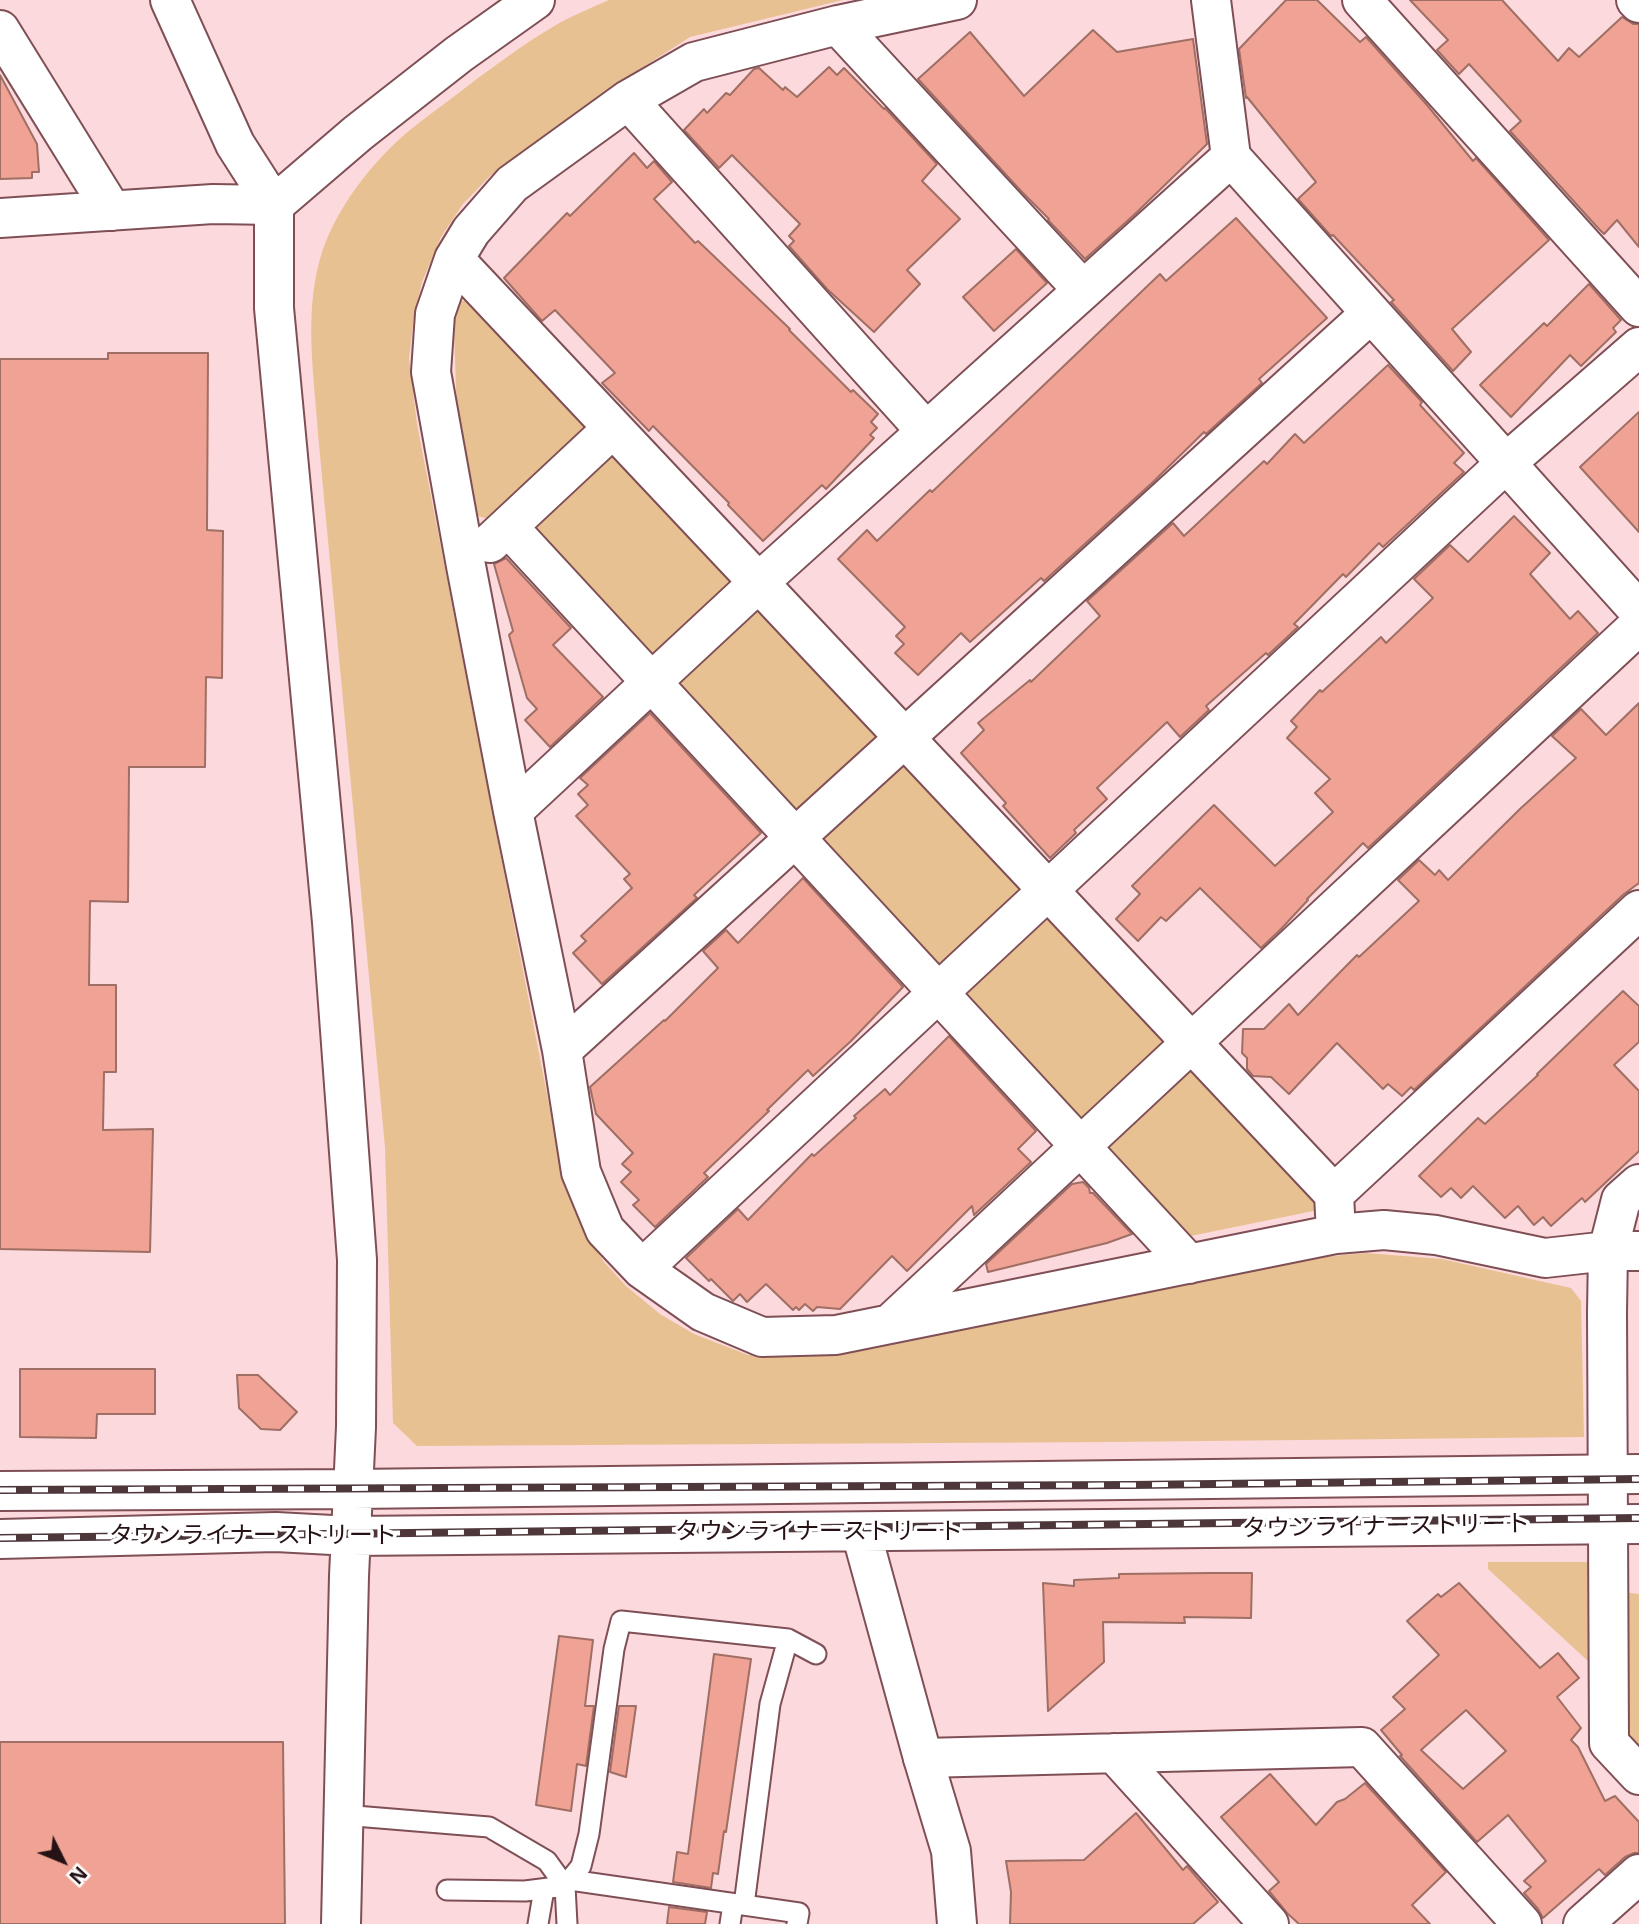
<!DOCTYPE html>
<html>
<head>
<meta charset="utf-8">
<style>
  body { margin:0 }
  #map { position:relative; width:1639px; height:1924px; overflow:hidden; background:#fcd9dc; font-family:"Noto Sans",sans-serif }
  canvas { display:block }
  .north { position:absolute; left:28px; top:1826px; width:70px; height:70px; -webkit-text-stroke:5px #fff; paint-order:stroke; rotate:133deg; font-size:19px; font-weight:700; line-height:28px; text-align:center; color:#261215 }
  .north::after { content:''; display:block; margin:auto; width:24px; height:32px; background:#261215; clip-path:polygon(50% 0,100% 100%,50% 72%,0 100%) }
</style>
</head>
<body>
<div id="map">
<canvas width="1639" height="1924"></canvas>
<div class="north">N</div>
</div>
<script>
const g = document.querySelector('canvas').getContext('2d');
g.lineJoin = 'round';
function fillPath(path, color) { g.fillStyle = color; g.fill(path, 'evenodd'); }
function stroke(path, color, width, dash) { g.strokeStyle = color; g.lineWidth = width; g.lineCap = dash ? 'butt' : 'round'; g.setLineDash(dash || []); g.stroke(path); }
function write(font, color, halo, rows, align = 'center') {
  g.font = font + ' "Noto Sans","Noto Sans JP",sans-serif'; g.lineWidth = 7; g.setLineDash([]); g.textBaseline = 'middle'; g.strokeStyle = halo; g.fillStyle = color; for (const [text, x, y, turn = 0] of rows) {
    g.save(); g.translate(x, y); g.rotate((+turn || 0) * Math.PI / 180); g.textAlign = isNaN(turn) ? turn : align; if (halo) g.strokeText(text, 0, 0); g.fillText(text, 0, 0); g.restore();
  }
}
fillPath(new Path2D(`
  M 609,0 L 843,0 L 690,37 L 623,80 L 491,175 L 463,204 L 441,237 L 422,282 L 414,317 L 409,358 L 417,424 L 564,1182 L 586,1233 L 604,1262 L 626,1286 L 660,1314 L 694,1334 L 748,1355 L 835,1356 L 1310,1258 L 1366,1253 L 1442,1259 L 1571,1288 L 1581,1301 L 1584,1437 L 1112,1442 L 417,1446 L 393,1423 L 385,1147 L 318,434 C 314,376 304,316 320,259 C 333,212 372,161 410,130 C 423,119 438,109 452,98 C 487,71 523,44 561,22 C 576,14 593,7 609,0 Z
  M 453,301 L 475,301 L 588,429 L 490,520 L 476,515 L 457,415 Z
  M 605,452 L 620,452 L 739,577 L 647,664 L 518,528 Z
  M 747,606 L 769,609 L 879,725 L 876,742 L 792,819 L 660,683 Z
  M 893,761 L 913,761 L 1022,884 L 1013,906 L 938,974 L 810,839 Z
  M 1038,911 L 1055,915 L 1163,1035 L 1161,1049 L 1076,1128 L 949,993 Z
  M 1184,1065 L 1197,1067 L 1323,1209 L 1181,1238 L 1094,1147 Z
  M 1488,1562 L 1589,1562 L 1589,1662 L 1488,1569 Z
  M 1623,1592 L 1639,1594 L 1639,1750 L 1624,1733 Z`), '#e8c192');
const building = new Path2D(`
  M 1286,0 L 1317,0 L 1360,42 L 1366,37 L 1427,105 L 1473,161 L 1476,158 L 1549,240 L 1452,329 L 1471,352 L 1453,371 L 1391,302 L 1394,300 L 1333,235 L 1331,236 L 1298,199 L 1316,182 L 1247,97 L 1246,98 L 1239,49 Z
  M 1410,0 L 1502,0 L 1558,61 L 1569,48 L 1579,57 L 1622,17 L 1633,24 L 1639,24 L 1639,247 L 1617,220 L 1604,234 L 1598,228 L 1510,131 L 1521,121 L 1469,64 L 1459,74 L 1437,50 L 1448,40 Z
  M 1093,30 L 1117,52 L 1193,39 L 1207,144 L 1135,214 L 1085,259 L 1048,220 L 1049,219 L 1021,191 L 918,79 L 970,32 L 1024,96 Z
  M 829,67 L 837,75 L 844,68 L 884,109 L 885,108 L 937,164 L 922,181 L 960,219 L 907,270 L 920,284 L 874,332 L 827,289 L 789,246 L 794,241 L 789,236 L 800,224 L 732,155 L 719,168 L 684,130 L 704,109 L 707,113 L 726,93 L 730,95 L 754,69 L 759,68 L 783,90 L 785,87 L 797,97 Z
  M 0,75 L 37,144 L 39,172 L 32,172 L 32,178 L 0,179 Z
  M 634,153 L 647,168 L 654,161 L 672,182 L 654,199 L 695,243 L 698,241 L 790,329 L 789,330 L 851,392 L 853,390 L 878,414 L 871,422 L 877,428 L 870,435 L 874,438 L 826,489 L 822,485 L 763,541 L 728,505 L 729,503 L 653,426 L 649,431 L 602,383 L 615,373 L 555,310 L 542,321 L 504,278 L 567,213 L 570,216 Z
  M 1236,218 L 1327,318 L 1259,379 L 1262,383 L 1206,434 L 1204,432 L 1153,482 L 1044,581 L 1041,578 L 970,642 L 961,633 L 918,675 L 895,653 L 904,644 L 896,636 L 905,627 L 838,559 L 867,530 L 877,541 L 930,490 L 932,492 L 1160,274 L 1166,281 Z
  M 1016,249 L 1047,283 L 994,331 L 963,297 Z
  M 1589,284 L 1621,320 L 1613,328 L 1616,332 L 1581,366 L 1570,355 L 1511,417 L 1480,385 L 1544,323 L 1547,326 Z
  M 108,353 L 208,353 L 207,530 L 223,531 L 222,678 L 206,677 L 205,767 L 129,767 L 128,902 L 90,901 L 89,985 L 116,985 L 116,1072 L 104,1072 L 103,1130 L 153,1129 L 150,1252 L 0,1249 L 0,359 L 108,359 Z
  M 1388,365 L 1422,402 L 1420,405 L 1464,453 L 1454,463 L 1464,472 L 1383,547 L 1379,543 L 1346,577 L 1343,574 L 1294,624 L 1298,627 L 1268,655 L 1266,653 L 1206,706 L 1209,710 L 1180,737 L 1167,722 L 1097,788 L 1107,799 L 1074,830 L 1076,833 L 1050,858 L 1003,806 L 1006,803 L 961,753 L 984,730 L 978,723 L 1030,680 L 1031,682 L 1100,616 L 1087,601 L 1173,523 L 1184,536 L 1264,461 L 1267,464 L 1295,434 L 1304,443 Z
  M 1639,412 L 1639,532 L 1580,467 Z
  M 1514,516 L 1550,553 L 1530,574 L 1570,619 L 1578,611 L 1598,633 L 1368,848 L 1363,843 L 1307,899 L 1308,900 L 1281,929 L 1261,948 L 1200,888 L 1166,921 L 1161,917 L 1138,941 L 1116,919 L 1140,894 L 1132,886 L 1214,805 L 1275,866 L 1333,812 L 1315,793 L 1330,779 L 1287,738 L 1297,727 L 1291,721 L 1320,690 L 1322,692 L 1381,637 L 1386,643 L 1433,598 L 1414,579 L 1450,545 L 1468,562 Z
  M 506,558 L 571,628 L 553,645 L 603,697 L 550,747 L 525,720 L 537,709 L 527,698 L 509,635 L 513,631 L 494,564 Z
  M 1639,703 L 1639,883 L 1624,894 L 1414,1090 L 1411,1087 L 1402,1096 L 1388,1084 L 1383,1089 L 1337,1043 L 1289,1094 L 1271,1077 L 1253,1076 L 1247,1069 L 1247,1058 L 1242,1053 L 1243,1029 L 1264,1029 L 1289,1004 L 1298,1015 L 1357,955 L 1359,957 L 1419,901 L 1398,880 L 1419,860 L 1435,875 L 1439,870 L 1448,880 L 1521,808 L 1576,758 L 1552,736 L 1581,709 L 1606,735 Z
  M 650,713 L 761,833 L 694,895 L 697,898 L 602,984 L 573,953 L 586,941 L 581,936 L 632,888 L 624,879 L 630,874 L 576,816 L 588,805 L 578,794 L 588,785 L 580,778 Z
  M 803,878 L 903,987 L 851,1041 L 813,1076 L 808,1070 L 767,1110 L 769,1111 L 704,1173 L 708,1177 L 655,1227 L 633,1205 L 639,1200 L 621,1182 L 631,1172 L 622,1164 L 633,1153 L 596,1114 L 590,1087 L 664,1020 L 665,1021 L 718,968 L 703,951 L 726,930 L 738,943 Z
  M 1623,991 L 1639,1006 L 1639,1042 L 1614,1065 L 1639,1091 L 1639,1151 L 1585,1202 L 1582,1198 L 1551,1226 L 1543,1217 L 1534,1225 L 1518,1206 L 1505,1218 L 1473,1186 L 1461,1198 L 1451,1188 L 1441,1197 L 1419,1176 L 1478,1118 L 1485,1124 L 1538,1075 L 1537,1074 Z
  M 949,1036 L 1036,1131 L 1018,1149 L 1031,1162 L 974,1215 L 972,1206 L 907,1271 L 892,1256 L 840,1309 L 817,1307 L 813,1311 L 805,1304 L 799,1310 L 796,1307 L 793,1310 L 766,1284 L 747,1302 L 740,1294 L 733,1301 L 711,1279 L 709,1281 L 686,1258 L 738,1209 L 748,1220 L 812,1154 L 814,1156 L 856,1118 L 854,1116 L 885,1089 L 890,1095 Z
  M 1083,1182 L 1089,1188 L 1090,1193 L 1093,1193 L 1132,1234 L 1107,1243 L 988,1272 L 986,1264 L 1072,1184 Z
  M 20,1369 L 155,1369 L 155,1414 L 97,1414 L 96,1438 L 20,1437 Z
  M 237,1375 L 258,1375 L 297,1412 L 280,1430 L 261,1429 L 239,1408 Z
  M 1210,1573 L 1252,1573 L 1251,1618 L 1184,1617 L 1185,1623 L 1103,1622 L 1104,1662 L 1048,1711 L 1043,1583 L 1074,1586 L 1074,1580 L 1119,1578 L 1119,1574 Z
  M 1459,1583 L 1540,1668 L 1558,1653 L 1579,1678 L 1557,1697 L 1581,1728 L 1571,1740 L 1578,1747 L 1605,1801 L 1615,1796 L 1639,1822 L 1639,1853 L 1634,1853 L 1625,1857 L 1605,1875 L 1599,1869 L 1543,1918 L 1538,1909 L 1524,1893 L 1531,1887 L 1524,1881 L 1546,1861 L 1508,1815 L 1477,1842 L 1400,1756 L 1402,1755 L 1381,1730 L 1405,1709 L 1393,1697 L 1439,1655 L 1407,1621 L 1438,1594 L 1441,1597 ZM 1466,1710 L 1506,1751 L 1463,1789 L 1421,1750 Z
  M 559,1636 L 593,1640 L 585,1706 L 594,1706 L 586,1766 L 577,1764 L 571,1811 L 536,1805 Z
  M 714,1654 L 751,1659 L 726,1832 L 724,1831 L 718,1874 L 713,1873 L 711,1888 L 673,1882 L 677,1852 L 688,1854 Z
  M 619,1706 L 636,1706 L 626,1777 L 610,1772 Z
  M 0,1742 L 283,1742 L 285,1924 L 0,1924 Z
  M 1270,1774 L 1316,1825 L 1337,1802 L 1345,1799 L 1365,1783 L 1446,1872 L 1412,1905 L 1430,1924 L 1299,1924 L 1287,1913 L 1269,1891 L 1279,1882 L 1221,1817 Z
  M 1136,1813 L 1183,1870 L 1187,1866 L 1218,1902 L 1193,1924 L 1010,1924 L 1011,1892 L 1006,1861 L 1084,1860 Z
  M 669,1907 L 707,1912 L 705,1924 L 667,1924 Z`);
fillPath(building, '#f0a394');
stroke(building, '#9f6e64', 2);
const service = new Path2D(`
  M 343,1815 L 489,1827 L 547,1861 L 565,1886 L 567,1924
  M 570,1880 L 799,1913 L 797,1924
  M 447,1890 L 525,1891 L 565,1886 L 581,1866 L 589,1834 L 614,1649 L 621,1621 L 788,1639 L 816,1654
  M 744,1905 L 770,1704 L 788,1639
  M 538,1924 L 544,1889
  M 730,1924 L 733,1904`);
const minor = new Path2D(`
  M 170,0 L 235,144 L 274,205
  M 957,0 L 838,25 L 694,62 L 628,100 L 512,184 L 471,231 L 454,259 L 435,314 L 431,372 L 466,566 L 513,811 L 562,1050 L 581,1172 L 605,1230 L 642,1269 L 703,1312 L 762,1337 L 836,1335 L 1336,1234 L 1384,1230 L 1436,1235 L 1545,1258 L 1608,1251 L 1639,1251
  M 1211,0 L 1231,157 L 1639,611
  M 1362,0 L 1639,307
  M 1636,0 L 1639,3
  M 838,25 L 1083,290
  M 0,30 L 112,211
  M 628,100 L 926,431
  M 0,218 L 213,204 L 274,205
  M 454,259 L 1334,1194 L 1336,1234
  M 508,527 L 1189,1264
  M 490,543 L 613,428
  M 513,811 L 758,583 L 1231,157
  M 562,1050 L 1371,313
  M 1639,1184 L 1621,1200 L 1608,1251 L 1607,1312 L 1609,1743 L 1639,1775
  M 1334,1194 L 1639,910
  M 642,1269 L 1506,463 L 1639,347
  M 890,1324 L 1639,625
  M 1114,1753 L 1269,1924
  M 923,1758 L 1362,1747 L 1522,1924
  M 1583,1924 L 1639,1874`);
const tertiary = new Path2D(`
  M 0,1491 L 353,1489 L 1639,1474
  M 861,1532 L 923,1758 L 951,1851 L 957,1924
  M 0,1539 L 276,1532 L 351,1536 L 1639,1524
  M 341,1924 L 349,1576 L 356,1427 L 357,1260 L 332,922 L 274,308 L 274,205 L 358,133 L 459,54 L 535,0`);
stroke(service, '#7f4f56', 23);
stroke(minor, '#7f4f56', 42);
stroke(tertiary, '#7f4f56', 42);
stroke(service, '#fff', 19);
stroke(minor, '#fff', 38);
stroke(tertiary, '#fff', 38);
const rail = new Path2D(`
  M 0,1490 L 1131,1485 L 1639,1479
  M 0,1538 L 1639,1518`);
stroke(rail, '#4e373a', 8);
stroke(rail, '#fff', 5, [16]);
write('24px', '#261215', '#fff', [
  ["タウンライナーストリート",1386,1527,-1],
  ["タウンライナーストリート",819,1532],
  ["タウンライナーストリート",253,1536]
]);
</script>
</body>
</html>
